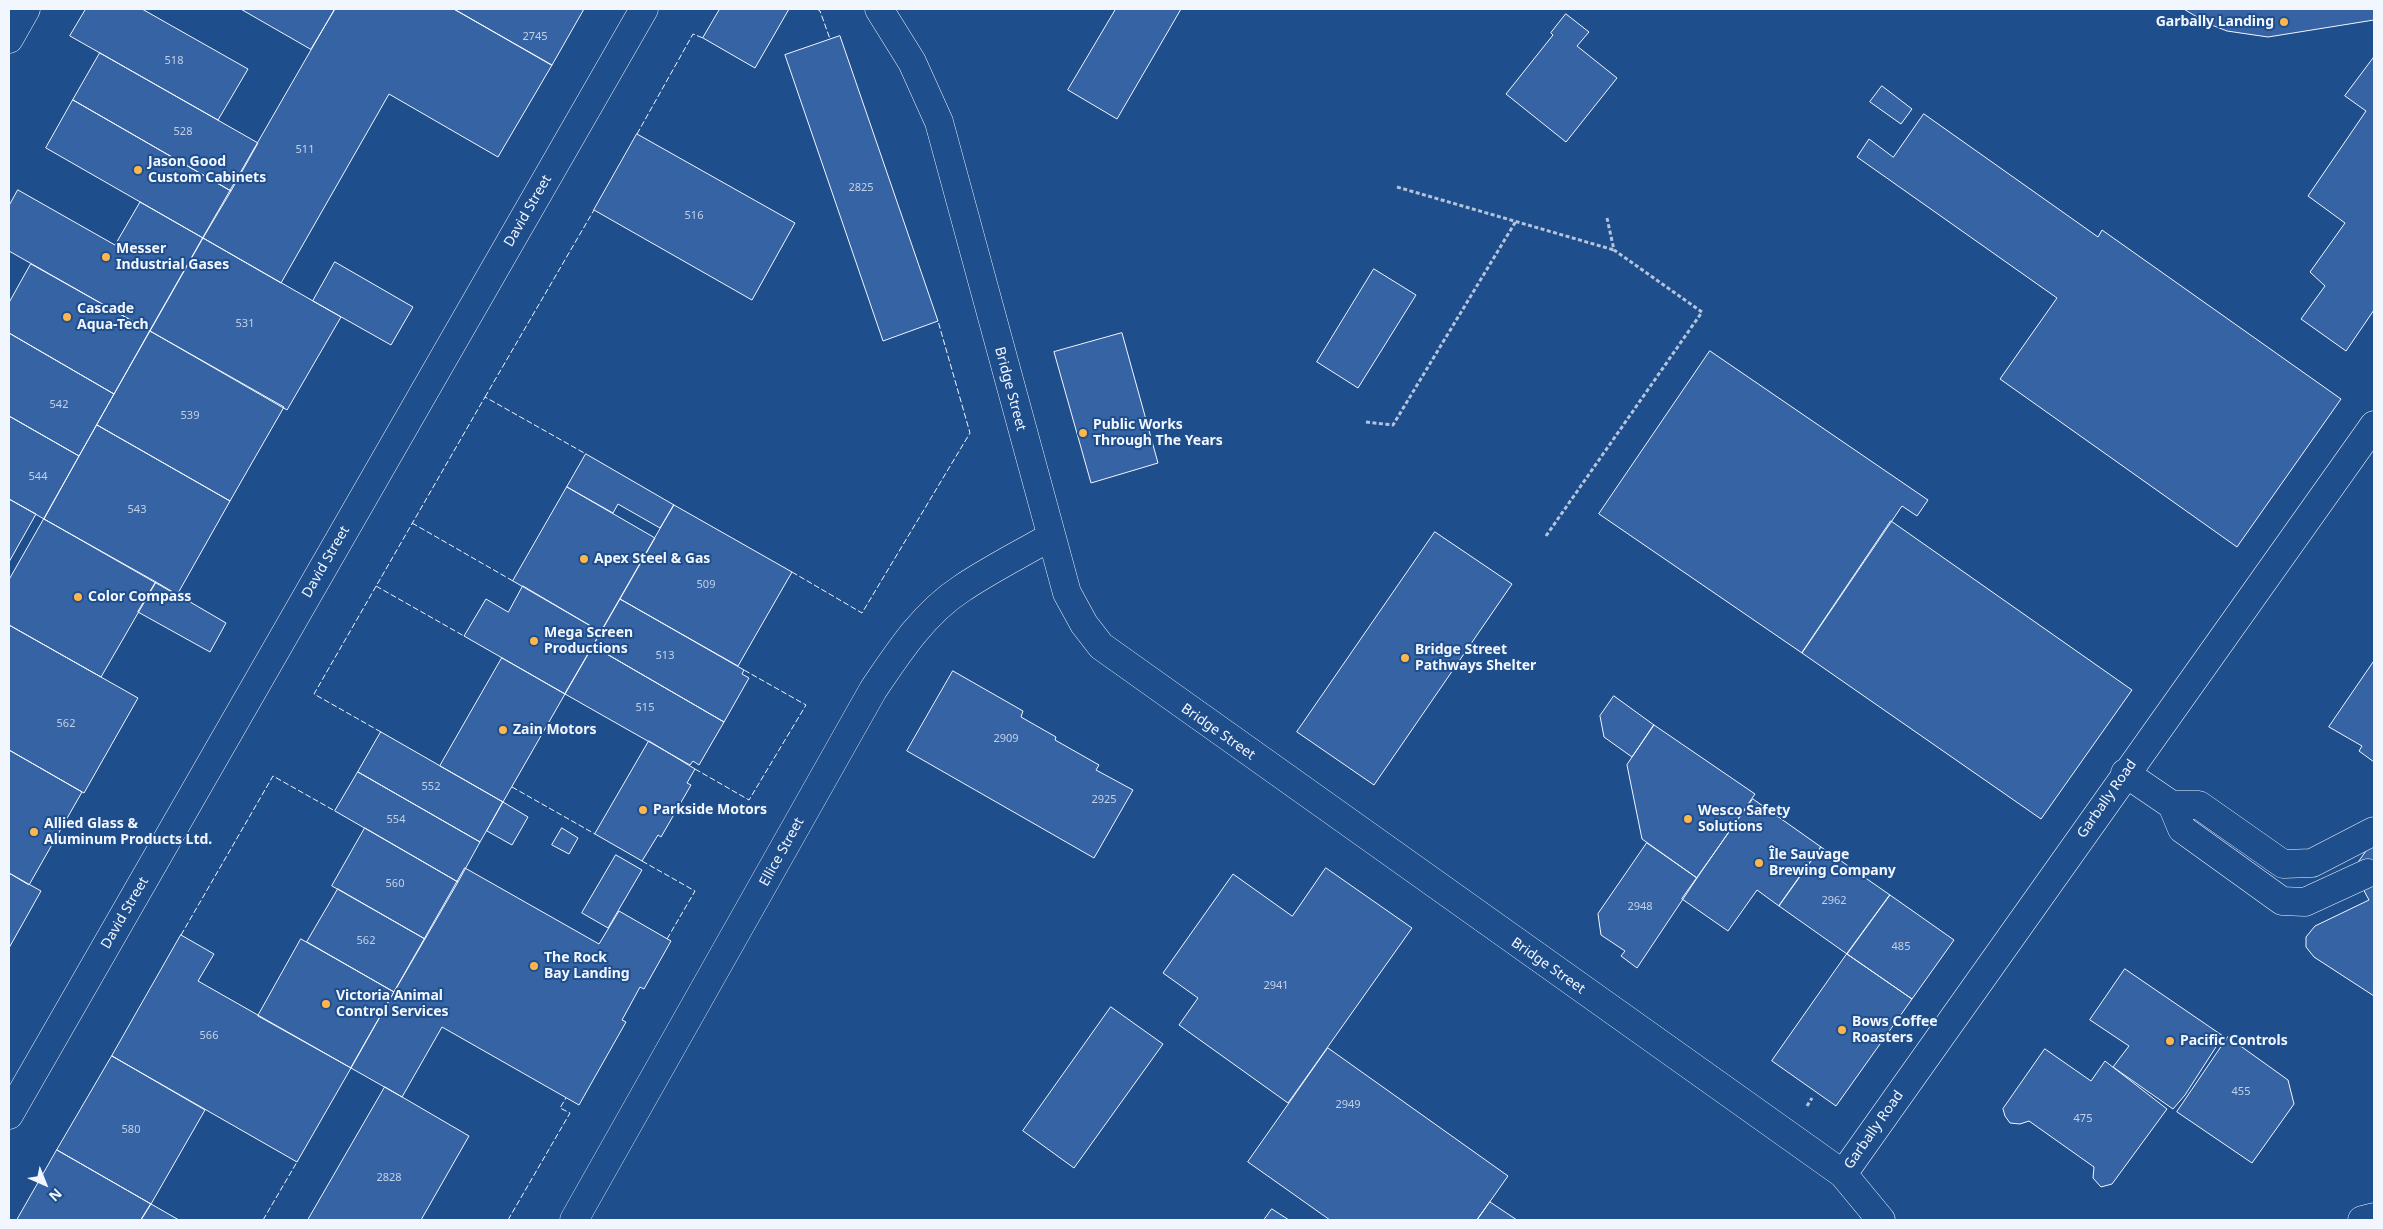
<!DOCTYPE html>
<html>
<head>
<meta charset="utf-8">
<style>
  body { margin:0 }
  #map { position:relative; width:2383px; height:1229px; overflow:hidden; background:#1f4e8c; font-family:"Noto Sans",sans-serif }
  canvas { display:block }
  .frame { position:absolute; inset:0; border:10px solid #f2f6ff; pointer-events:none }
  .north { position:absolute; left:20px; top:1159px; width:50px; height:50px; -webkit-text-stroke:4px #1f4e8c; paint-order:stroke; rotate:136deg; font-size:14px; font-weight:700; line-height:20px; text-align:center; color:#f2f6ff }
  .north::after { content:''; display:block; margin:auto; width:18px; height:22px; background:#f2f6ff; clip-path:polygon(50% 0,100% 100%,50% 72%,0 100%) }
</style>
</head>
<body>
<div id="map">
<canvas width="2383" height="1229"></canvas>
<div class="frame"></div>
<div class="north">N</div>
</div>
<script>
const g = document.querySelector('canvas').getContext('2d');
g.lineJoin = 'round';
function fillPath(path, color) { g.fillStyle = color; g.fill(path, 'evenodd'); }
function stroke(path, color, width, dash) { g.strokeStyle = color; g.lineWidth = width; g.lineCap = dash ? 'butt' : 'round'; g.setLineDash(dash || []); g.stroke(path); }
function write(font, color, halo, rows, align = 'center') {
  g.font = font + ' "Noto Sans",sans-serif'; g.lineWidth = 4; g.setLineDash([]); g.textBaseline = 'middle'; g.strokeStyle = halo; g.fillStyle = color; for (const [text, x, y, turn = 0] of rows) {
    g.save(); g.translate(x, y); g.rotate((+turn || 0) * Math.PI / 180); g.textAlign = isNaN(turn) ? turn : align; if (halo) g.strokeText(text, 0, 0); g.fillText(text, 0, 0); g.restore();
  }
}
const building = new Path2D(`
  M 86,9 L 142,9 L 248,69 L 218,120 L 70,36 Z
  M 241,9 L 335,9 L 311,49 Z
  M 335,9 L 454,9 L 552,65 L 498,157 L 389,94 L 281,283 L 203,238 Z
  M 454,9 L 584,9 L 552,65 Z
  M 720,9 L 789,9 L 755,68 L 703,38 Z
  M 1116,9 L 1181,9 L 1117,119 L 1068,90 Z
  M 2184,9 L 2374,9 L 2374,20 L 2268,37 L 2227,31 L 2209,24 Z
  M 1566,14 L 1589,32 L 1577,46 L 1617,78 L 1566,142 L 1506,94 L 1553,35 L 1551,33 Z
  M 840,36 L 938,321 L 883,341 L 785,55 Z
  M 100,53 L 258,143 L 231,191 L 73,100 Z
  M 2374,57 L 2374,310 L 2346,351 L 2301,319 L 2325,286 L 2310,272 L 2345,223 L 2308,196 L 2366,111 L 2345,96 Z
  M 1882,86 L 1912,109 L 1901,124 L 1870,102 Z
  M 73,100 L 231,191 L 203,238 L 46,148 Z
  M 1924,114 L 2098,237 L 2102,230 L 2341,399 L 2237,547 L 2000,379 L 2057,298 L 1857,157 L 1869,139 L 1893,157 Z
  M 637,134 L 795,223 L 752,300 L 594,210 Z
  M 18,190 L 115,245 L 140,202 L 203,238 L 150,331 L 9,251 L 9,206 Z
  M 203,238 L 341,317 L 287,410 L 150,331 Z
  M 335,262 L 413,307 L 391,345 L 313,301 Z
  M 31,264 L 150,331 L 114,394 L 9,333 L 9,303 Z
  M 1374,269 L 1416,295 L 1358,388 L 1317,362 Z
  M 150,331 L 284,407 L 230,501 L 97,425 Z
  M 9,333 L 114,394 L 79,456 L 9,416 Z
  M 1122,333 L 1158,463 L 1091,483 L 1054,352 Z
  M 1710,351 L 1928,500 L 1917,516 L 1902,506 L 1802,653 L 1599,514 Z
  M 9,416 L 79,456 L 44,519 L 9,499 Z
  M 97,425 L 230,501 L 177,595 L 44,519 Z
  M 586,454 L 674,505 L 660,528 L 618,504 L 613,513 L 567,487 Z
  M 567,487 L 655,538 L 601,632 L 513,581 Z
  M 9,499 L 36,514 L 9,562 Z
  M 674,505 L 792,572 L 738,666 L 620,599 Z
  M 44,519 L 156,582 L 101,677 L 9,625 L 9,580 Z
  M 1891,521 L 2132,690 L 2041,819 L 1802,653 Z
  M 1435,532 L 1512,584 L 1374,785 L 1297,732 Z
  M 156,582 L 226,623 L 210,652 L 138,612 Z
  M 523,586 L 601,632 L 565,694 L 464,636 L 486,599 L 508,612 Z
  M 620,599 L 744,670 L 742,674 L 749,678 L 724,722 L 593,646 Z
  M 9,625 L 138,698 L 84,793 L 9,750 Z
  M 593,646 L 724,722 L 699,765 L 693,761 L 690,765 L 565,694 Z
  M 502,658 L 565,694 L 503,802 L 440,766 Z
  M 2374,661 L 2374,762 L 2359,751 L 2362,746 L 2329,727 Z
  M 953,671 L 1023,711 L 1021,717 L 1056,737 L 1055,740 L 1099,765 L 1096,770 L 1133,790 L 1094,858 L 907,751 Z
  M 1614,696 L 1654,725 L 1632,757 L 1604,737 L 1600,716 Z
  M 1654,725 L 1755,794 L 1697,878 L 1642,839 L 1627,765 Z
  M 381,732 L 503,802 L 480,842 L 358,772 Z
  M 649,741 L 695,769 L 687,783 L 691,785 L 661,837 L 658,835 L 642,861 L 595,834 Z
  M 9,750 L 82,792 L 29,885 L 9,873 Z
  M 358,772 L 480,842 L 458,882 L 335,811 Z
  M 1753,799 L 1821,847 L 1779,906 L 1757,890 L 1728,931 L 1682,899 Z
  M 503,802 L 528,817 L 512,845 L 487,831 Z
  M 365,828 L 458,882 L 425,939 L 332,886 Z
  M 562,828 L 578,838 L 569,854 L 552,845 Z
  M 2374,840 L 2374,996 L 2314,957 L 2306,947 L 2306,937 L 2315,926 L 2369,900 L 2353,870 Z
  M 1647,843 L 1697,878 L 1637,968 L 1621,956 L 1625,951 L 1601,935 L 1598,914 Z
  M 1821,847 L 1890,895 L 1847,954 L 1779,906 Z
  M 616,855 L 642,870 L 608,928 L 582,913 Z
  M 465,868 L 599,944 L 619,911 L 671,941 L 644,989 L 640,987 L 622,1020 L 626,1022 L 579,1105 L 442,1027 L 402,1097 L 351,1068 Z
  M 1326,868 L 1412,928 L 1288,1103 L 1179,1025 L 1198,998 L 1163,973 L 1233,874 L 1292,916 Z
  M 9,873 L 41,891 L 9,948 Z
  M 338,889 L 425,939 L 394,992 L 307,942 Z
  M 1890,895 L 1954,940 L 1912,999 L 1847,954 Z
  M 181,935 L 214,954 L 198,981 L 351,1068 L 297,1162 L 112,1056 Z
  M 301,939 L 394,992 L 351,1068 L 258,1016 Z
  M 1847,954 L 1912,999 L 1836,1106 L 1772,1061 Z
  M 2125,969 L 2223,1036 L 2185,1095 L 2173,1109 L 2113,1067 L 2129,1046 L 2090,1020 Z
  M 1111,1007 L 1163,1044 L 1074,1168 L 1023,1131 Z
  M 2228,1037 L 2288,1080 L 2294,1104 L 2252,1163 L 2177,1112 Z
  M 1328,1048 L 1508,1176 L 1477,1220 L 1330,1220 L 1248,1162 Z
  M 2045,1049 L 2091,1081 L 2105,1061 L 2167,1109 L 2112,1184 L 2101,1187 L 2093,1178 L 2094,1167 L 2029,1121 L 2020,1124 L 2010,1123 L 2005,1116 L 2003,1109 Z
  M 112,1056 L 205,1110 L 151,1204 L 57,1150 Z
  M 385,1087 L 469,1136 L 421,1220 L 308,1220 Z
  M 57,1150 L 151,1204 L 141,1220 L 17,1220 Z
  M 1490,1202 L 1517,1220 L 1477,1220 Z
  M 151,1204 L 179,1220 L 141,1220 Z
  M 1272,1209 L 1289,1220 L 1264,1220 Z`);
fillPath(building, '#3563a3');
stroke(building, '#f2f6ff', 1);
const minor = new Path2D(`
  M 879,9 L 912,62 L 939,122 L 1067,593 L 1084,624 L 1101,646 L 1843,1174 L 1881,1220
  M 9,39 L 26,9
  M 2125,773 L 2172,805 L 2199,805 L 2283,864 L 2312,863 L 2374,831
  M 2172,805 L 2182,829 L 2282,901 L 2305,902 L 2368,873
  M 9,1115 L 644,9
  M 1843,1174 L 2374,425
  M 574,1220 L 873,690 C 898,653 923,614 961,589 C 989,570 1021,554 1050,537`);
const major = new Path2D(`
  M 2362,1220 L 2374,1217`);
stroke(minor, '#f2f6ff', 29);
stroke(major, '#f2f6ff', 29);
stroke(new Path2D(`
  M 1397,187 L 1614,250
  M 1366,422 L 1393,425 L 1516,221
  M 1546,536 L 1702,312 L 1614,250 L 1607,218
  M 1807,1106 L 1812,1098`), '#b3c4dc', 3, [4, 2.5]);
stroke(minor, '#1f4e8c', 28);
stroke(major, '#1f4e8c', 28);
stroke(new Path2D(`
  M 817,9 L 820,11 L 830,39
  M 637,134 L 693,34 L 703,38
  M 485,397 L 594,210
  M 412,523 L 513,581
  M 792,572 L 862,613 L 970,433 L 938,321
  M 376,586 L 464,636
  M 381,732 L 314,694 L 485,397 L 586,454
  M 695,769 L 749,800 L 806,705 L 744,670
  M 512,787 L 595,834
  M 642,861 L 695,891 L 667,939
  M 181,935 L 273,776 L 335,811
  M 263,1220 L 297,1162
  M 508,1220 L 570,1113 L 560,1108 L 566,1098`), '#f2f6ff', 1, [6, 2.5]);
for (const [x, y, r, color] of [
  [2284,22,5,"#ffb74d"],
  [138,170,5,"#ffb74d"],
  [106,257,5,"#ffb74d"],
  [67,317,5,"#ffb74d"],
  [1083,433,5,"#ffb74d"],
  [584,559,5,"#ffb74d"],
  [78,597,5,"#ffb74d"],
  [534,641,5,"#ffb74d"],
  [1405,658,5,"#ffb74d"],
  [503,730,5,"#ffb74d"],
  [643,810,5,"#ffb74d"],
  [1688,819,5,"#ffb74d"],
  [34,832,5,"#ffb74d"],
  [1759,863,5,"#ffb74d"],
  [534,966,5,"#ffb74d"],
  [326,1004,5,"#ffb74d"],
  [1842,1030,5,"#ffb74d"],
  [2170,1041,5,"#ffb74d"]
]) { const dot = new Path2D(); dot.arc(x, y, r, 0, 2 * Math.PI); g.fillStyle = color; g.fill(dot); stroke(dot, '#1f4e8c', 2); }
write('11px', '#c3d1e8', null, [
  ["2745",535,37],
  ["518",174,61],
  ["528",183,132],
  ["511",305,150],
  ["2825",861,188],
  ["516",694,216],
  ["531",245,324],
  ["542",59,405],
  ["539",190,416],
  ["544",38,477],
  ["543",137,510],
  ["509",706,585],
  ["513",665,656],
  ["515",645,708],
  ["562",66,724],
  ["2909",1006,739],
  ["552",431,787],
  ["2925",1104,800],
  ["554",396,820],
  ["560",395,884],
  ["2962",1834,901],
  ["2948",1640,907],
  ["562",366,941],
  ["485",1901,947],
  ["2941",1276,986],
  ["566",209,1036],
  ["455",2241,1092],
  ["2949",1348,1105],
  ["475",2083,1119],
  ["580",131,1130],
  ["2828",389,1178]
]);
write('bold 14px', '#f2f6ff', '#1f4e8c', [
  ["Garbally Landing",2274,22,"right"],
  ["Jason Good",148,162],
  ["Custom Cabinets",148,178],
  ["Messer",116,249],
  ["Industrial Gases",116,265],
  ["Cascade",77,309],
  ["Aqua-Tech",77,325],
  ["Public Works",1093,425],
  ["Through The Years",1093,441],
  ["Apex Steel & Gas",594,559],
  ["Color Compass",88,597],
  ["Mega Screen",544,633],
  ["Productions",544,649],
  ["Bridge Street",1415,650],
  ["Pathways Shelter",1415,666],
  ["Zain Motors",513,730],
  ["Parkside Motors",653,810],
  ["Wesco Safety",1698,811],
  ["Solutions",1698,827],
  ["Allied Glass &",44,824],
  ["Aluminum Products Ltd.",44,840],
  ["Île Sauvage",1769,855],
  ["Brewing Company",1769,871],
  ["The Rock",544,958],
  ["Bay Landing",544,974],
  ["Victoria Animal",336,996],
  ["Control Services",336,1012],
  ["Bows Coffee",1852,1022],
  ["Roasters",1852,1038],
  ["Pacific Controls",2180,1041]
], 'left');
write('14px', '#f2f6ff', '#1f4e8c', [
  ["David Street",528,211,-60],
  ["Bridge Street",1010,389,75],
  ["David Street",326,562,-60],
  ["Bridge Street",1218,732,35],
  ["Garbally Road",2107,799,-55],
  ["Ellice Street",782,852,-61],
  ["David Street",125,913,-60],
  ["Bridge Street",1548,966,35],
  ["Garbally Road",1874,1130,-55]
]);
</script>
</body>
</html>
